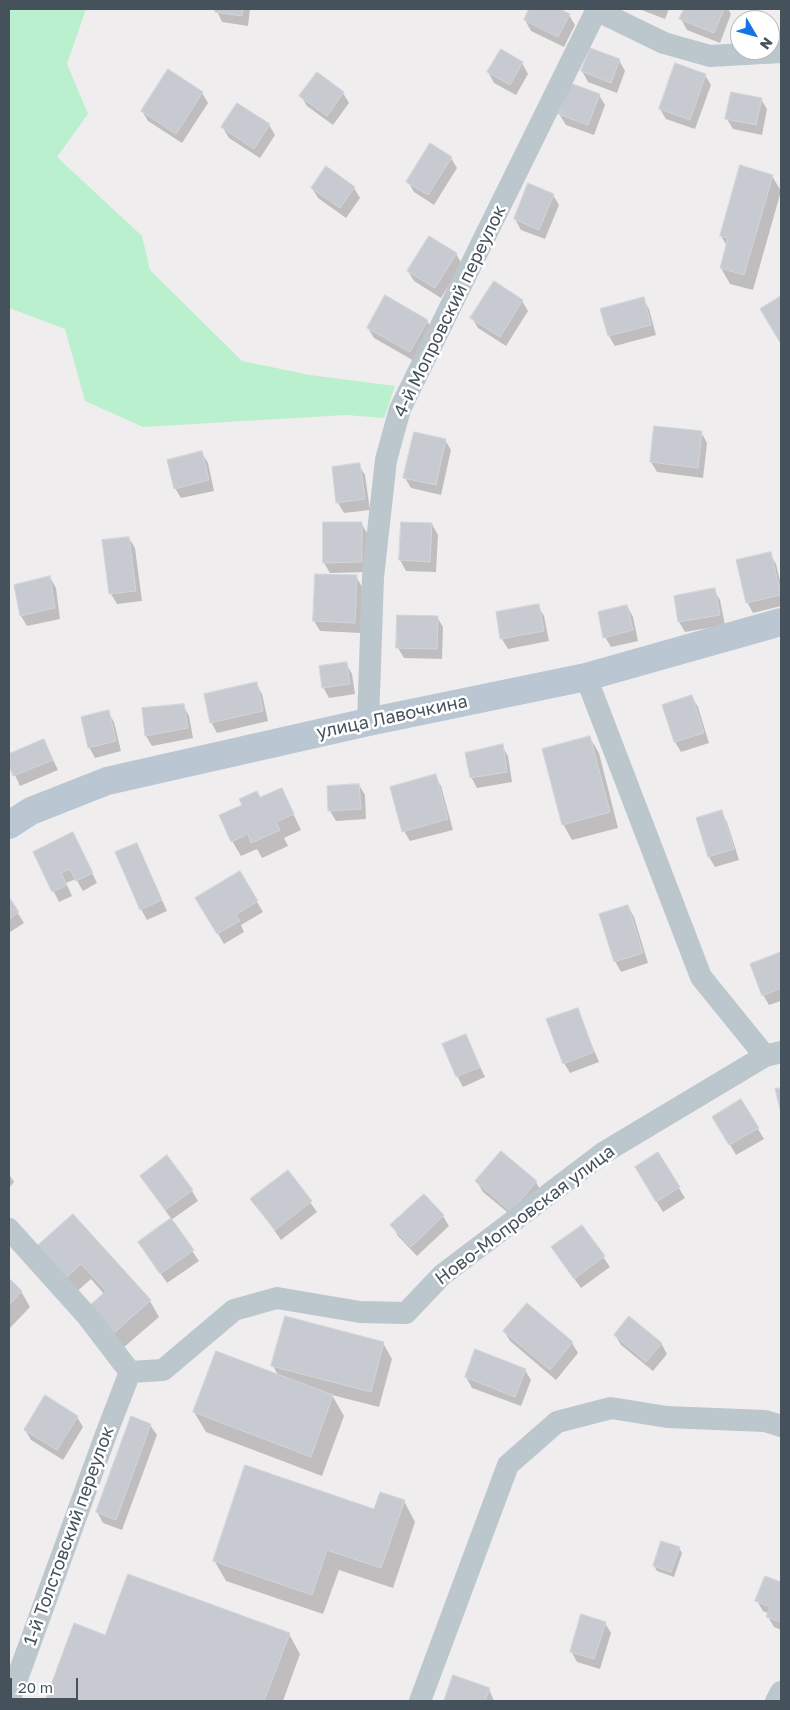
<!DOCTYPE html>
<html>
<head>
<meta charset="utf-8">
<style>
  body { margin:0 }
  #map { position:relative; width:790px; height:1710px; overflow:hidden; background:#f0edee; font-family:"Golos Text",sans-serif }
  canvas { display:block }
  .frame { position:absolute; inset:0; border:10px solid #45525c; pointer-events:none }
  .north { position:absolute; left:730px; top:10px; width:50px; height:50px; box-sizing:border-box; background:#fff; border:1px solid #b5babe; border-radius:50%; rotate:127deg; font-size:14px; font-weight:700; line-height:20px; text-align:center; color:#45525c }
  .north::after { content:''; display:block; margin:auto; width:18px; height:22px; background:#1375e5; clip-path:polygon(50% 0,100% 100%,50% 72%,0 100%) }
  .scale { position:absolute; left:10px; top:1678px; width:68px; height:22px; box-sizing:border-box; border:2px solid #45525c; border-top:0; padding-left:6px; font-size:15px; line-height:18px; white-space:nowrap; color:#45525c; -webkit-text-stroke:4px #fff; paint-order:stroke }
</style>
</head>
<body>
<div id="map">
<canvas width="790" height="1710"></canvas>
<div class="frame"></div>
<div class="north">N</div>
<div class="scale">20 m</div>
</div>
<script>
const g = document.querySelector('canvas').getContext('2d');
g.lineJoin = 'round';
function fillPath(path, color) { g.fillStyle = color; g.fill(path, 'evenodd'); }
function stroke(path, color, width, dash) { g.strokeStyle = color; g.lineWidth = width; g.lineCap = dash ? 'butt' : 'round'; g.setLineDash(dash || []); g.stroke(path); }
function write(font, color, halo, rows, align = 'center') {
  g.font = font + ' "Golos Text",sans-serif'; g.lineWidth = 5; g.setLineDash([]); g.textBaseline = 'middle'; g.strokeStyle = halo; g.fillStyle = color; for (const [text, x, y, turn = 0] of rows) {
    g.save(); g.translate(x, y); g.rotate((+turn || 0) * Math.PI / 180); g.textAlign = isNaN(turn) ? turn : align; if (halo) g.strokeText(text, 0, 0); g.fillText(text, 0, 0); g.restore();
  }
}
fillPath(new Path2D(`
  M 9,9 L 86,9 L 67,64 L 88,114 L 57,157 L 142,236 L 150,270 L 242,361 L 310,375 L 395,386 L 384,418 L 346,415 L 143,427 L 85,401 L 65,329 L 9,308 Z`), '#baf0cd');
fillPath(new Path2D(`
  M 216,9 L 250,9 L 248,26 L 222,22 Z
  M 531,9 L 556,9 L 569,15 L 575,25 L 564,47 L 531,31 L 525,20 Z
  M 639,9 L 669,9 L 665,19 Z
  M 685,9 L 728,9 L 731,14 L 720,43 L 687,30 L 681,19 Z
  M 501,51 L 522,63 L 528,74 L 516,95 L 494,83 L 488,72 Z
  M 619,60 L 625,71 L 617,93 L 588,82 L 582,71 Z
  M 705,75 L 711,85 L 695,129 L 666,119 L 660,109 Z
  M 202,93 L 208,103 L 182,143 L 148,121 L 142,111 Z
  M 343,93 L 349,103 L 333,125 L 307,106 L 301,96 Z
  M 599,95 L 605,105 L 594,135 L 566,125 L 559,114 Z
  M 761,99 L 767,109 L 762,135 L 733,129 L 727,119 Z
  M 269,125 L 275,135 L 260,158 L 229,138 L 223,128 Z
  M 451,158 L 457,168 L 434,205 L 414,192 L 408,182 Z
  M 772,176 L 781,191 L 753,290 L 730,284 L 721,268 L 727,246 L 721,236 Z
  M 312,188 L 354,188 L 360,198 L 346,218 L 318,198 Z
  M 553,195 L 559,205 L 545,239 L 521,230 L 515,219 Z
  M 456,254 L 462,264 L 441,298 L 414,281 L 408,271 Z
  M 643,299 L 649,309 L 656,335 L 615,346 L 609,336 L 602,310 Z
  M 522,301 L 528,311 L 506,346 L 478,328 L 472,318 Z
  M 427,321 L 433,331 L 416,362 L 374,338 L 368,328 Z
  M 701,432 L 707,443 L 703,478 L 657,472 L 651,462 Z
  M 445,440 L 451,450 L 441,495 L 411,488 L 405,478 Z
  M 202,453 L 208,463 L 214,491 L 181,498 L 175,488 Z
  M 359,465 L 365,475 L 370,510 L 344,513 L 338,503 Z
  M 361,523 L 367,533 L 367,572 L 330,573 L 324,563 Z
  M 402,523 L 432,524 L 438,535 L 436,572 L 406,571 L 400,560 Z
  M 129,538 L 135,548 L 142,601 L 117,604 L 111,594 Z
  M 770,554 L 776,564 L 781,585 L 781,606 L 753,613 L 747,602 Z
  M 356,576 L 362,587 L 361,633 L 320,631 L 314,621 Z
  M 50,577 L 56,588 L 60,619 L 27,626 L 21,616 L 16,586 Z
  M 714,590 L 720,600 L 725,625 L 685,632 L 679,622 L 675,597 Z
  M 538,606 L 544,616 L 549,641 L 508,649 L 502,639 Z
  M 627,606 L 633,617 L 638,641 L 611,647 L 605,637 Z
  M 437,617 L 443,627 L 442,659 L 404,658 L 398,648 Z
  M 346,663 L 352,674 L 355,694 L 329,698 L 323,687 Z
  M 256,683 L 262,694 L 268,721 L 217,733 L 211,722 Z
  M 692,697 L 698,707 L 709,743 L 681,752 L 675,742 L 664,705 Z
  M 183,705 L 189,716 L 193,738 L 152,746 L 146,736 L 144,709 Z
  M 108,712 L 114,722 L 121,751 L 95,758 L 89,747 Z
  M 590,738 L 599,753 L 618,828 L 572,840 L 563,824 Z
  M 44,741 L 58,770 L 20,786 L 9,762 L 9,755 Z
  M 502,746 L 508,756 L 512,782 L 477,788 L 471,777 Z
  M 435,776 L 441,786 L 453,830 L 410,841 L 404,831 Z
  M 359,785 L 365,795 L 366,819 L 336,821 L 330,811 L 328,787 Z
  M 282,790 L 301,830 L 284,838 L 288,846 L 262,858 L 257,849 L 241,856 L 232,841 L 260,799 Z
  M 721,812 L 727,822 L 739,860 L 715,867 L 709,857 L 698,819 Z
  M 78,844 L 97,883 L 83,891 L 76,879 L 66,883 L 72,896 L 59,902 L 34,852 Z
  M 137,845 L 167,911 L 147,920 L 141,909 Z
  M 240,873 L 263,912 L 241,925 L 244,932 L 224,944 L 197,898 Z
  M 9,899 L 24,923 L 10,932 L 9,930 Z
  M 628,906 L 634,917 L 648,963 L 621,972 L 615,961 Z
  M 781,953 L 781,1001 L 769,1005 L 763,995 Z
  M 577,1009 L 599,1062 L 570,1073 L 564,1063 Z
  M 465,1035 L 485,1077 L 463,1087 L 457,1076 Z
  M 741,1101 L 764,1139 L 736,1155 L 714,1117 Z
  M 501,1153 L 536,1182 L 542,1193 L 518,1221 L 483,1192 L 477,1182 Z
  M 658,1154 L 685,1198 L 663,1212 L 642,1178 Z
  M 288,1171 L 317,1212 L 281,1240 L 252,1199 Z
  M 9,1174 L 14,1182 L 9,1188 Z
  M 141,1176 L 192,1191 L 198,1201 L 171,1220 L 199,1261 L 167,1283 L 139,1242 L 172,1220 Z
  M 424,1195 L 443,1216 L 449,1226 L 417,1256 L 398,1236 L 392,1225 Z
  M 73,1216 L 150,1301 L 159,1317 L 123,1348 L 100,1322 L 104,1294 L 91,1279 L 74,1294 L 47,1263 Z
  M 582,1226 L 610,1267 L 581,1288 L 559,1258 Z
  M 9,1280 L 21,1291 L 30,1307 L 9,1329 Z
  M 527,1304 L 572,1343 L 578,1353 L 556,1380 L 510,1341 L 504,1331 Z
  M 615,1335 L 661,1343 L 667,1354 L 653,1371 L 621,1345 Z
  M 383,1343 L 392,1359 L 379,1407 L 332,1395 L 344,1416 L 322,1476 L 206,1432 L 194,1412 L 278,1375 L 273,1366 Z
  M 525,1370 L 531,1380 L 521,1406 L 472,1388 L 466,1377 Z
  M 77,1417 L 83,1427 L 63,1460 L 31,1440 L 25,1430 Z
  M 150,1425 L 157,1435 L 122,1530 L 103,1523 L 97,1512 Z
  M 404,1501 L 415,1522 L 393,1588 L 339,1570 L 323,1614 L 226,1581 L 214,1560 Z
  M 679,1548 L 682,1553 L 674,1577 L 657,1571 L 654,1566 Z
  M 766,1578 L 781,1583 L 781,1630 L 774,1627 L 768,1617 L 769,1614 L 763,1611 L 757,1601 Z
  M 605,1623 L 611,1633 L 600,1669 L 577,1662 L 571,1651 Z
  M 75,1625 L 106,1636 L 289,1634 L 300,1654 L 283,1701 L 47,1701 Z
  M 454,1677 L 489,1689 L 494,1701 L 445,1701 Z`), '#0003');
const building = new Path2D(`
  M 215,9 L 243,9 L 242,16 L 215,12 Z
  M 529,9 L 559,9 L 570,14 L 558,37 L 524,20 Z
  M 684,9 L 724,9 L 714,33 L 679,19 Z
  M 590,48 L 620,59 L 611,83 L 581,71 Z
  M 501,49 L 523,62 L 510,85 L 487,72 Z
  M 675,63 L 706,74 L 690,120 L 659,109 Z
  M 168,69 L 203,92 L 176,134 L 141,111 Z
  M 317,72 L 344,92 L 327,116 L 299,96 Z
  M 570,83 L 600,94 L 588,125 L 558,114 Z
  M 731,92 L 762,98 L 756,125 L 725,119 Z
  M 237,103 L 270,124 L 254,149 L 221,127 Z
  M 430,143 L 452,157 L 428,195 L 406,182 Z
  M 740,165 L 773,175 L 744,275 L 720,268 L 728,238 L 720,236 Z
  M 326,166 L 355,187 L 340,208 L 311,188 Z
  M 528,183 L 554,194 L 539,230 L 514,219 Z
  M 429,236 L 457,253 L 435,288 L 407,271 Z
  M 494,281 L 523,300 L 500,337 L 470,318 Z
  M 385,295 L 428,320 L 410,352 L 367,328 Z
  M 781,296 L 781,344 L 760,309 Z
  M 644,297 L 651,325 L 608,336 L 600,309 Z
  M 654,426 L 702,431 L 698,468 L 650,462 Z
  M 414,432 L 446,439 L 436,485 L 403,478 Z
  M 202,451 L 209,480 L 174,489 L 167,460 Z
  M 360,463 L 365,499 L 336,503 L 332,467 Z
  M 323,522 L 362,522 L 362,562 L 323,563 Z
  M 401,522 L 432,523 L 430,562 L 399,560 Z
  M 129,537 L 136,591 L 109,594 L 102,540 Z
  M 771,552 L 781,595 L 746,603 L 736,560 Z
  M 315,574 L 357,575 L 355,623 L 313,621 Z
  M 50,576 L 55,608 L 20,616 L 14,585 Z
  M 715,588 L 720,615 L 678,622 L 674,596 Z
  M 539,604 L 544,631 L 500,639 L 496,612 Z
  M 627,605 L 633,630 L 603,638 L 598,612 Z
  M 397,615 L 438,616 L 437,649 L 396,648 Z
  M 347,662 L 350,684 L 322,688 L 319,666 Z
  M 257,682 L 263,711 L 210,723 L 204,694 Z
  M 692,695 L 704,733 L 674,742 L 662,705 Z
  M 184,704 L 188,728 L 145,736 L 142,708 Z
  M 109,710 L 116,741 L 88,748 L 81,717 Z
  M 590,736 L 610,812 L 562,825 L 542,749 Z
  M 44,739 L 53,760 L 13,776 L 9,765 L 9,754 Z
  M 503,744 L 507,772 L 470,778 L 465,753 Z
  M 436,774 L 448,819 L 402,832 L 390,787 Z
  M 359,784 L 361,809 L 328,811 L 327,786 Z
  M 282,788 L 294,814 L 276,822 L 280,830 L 251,843 L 248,834 L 231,842 L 219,815 L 242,805 L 239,799 L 257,791 L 260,797 Z
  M 722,810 L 734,849 L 708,857 L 696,818 Z
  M 73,832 L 93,873 L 76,881 L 70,869 L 61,873 L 67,885 L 52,892 L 33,852 Z
  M 137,843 L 162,900 L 140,910 L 115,852 Z
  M 240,871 L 258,901 L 236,915 L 240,921 L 217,934 L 195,898 Z
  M 9,897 L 19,912 L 9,919 Z
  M 628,905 L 643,953 L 614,962 L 599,914 Z
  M 781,952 L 781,988 L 762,996 L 750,964 Z
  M 578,1008 L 594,1052 L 563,1064 L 546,1019 Z
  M 466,1034 L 480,1067 L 456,1077 L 442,1044 Z
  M 781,1088 L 781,1113 L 775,1089 Z
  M 741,1099 L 759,1128 L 729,1145 L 712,1117 Z
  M 501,1151 L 537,1181 L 511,1212 L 475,1181 Z
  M 658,1152 L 680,1187 L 656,1202 L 635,1167 Z
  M 167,1155 L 193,1190 L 165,1210 L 140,1176 Z
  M 288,1170 L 312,1201 L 275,1230 L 250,1199 Z
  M 424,1194 L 444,1215 L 411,1247 L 390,1225 Z
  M 73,1214 L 151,1300 L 114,1333 L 89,1306 L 106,1291 L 81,1264 L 65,1279 L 36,1247 Z
  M 171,1218 L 194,1250 L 160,1274 L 138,1242 Z
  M 582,1225 L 605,1256 L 574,1279 L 551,1247 Z
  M 9,1278 L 22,1291 L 9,1305 Z
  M 527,1303 L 573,1342 L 550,1370 L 503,1331 Z
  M 285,1316 L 384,1342 L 371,1392 L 271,1366 Z
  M 629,1316 L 662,1343 L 646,1362 L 614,1335 Z
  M 475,1349 L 526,1369 L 515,1397 L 465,1377 Z
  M 216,1351 L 333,1395 L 311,1457 L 193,1412 Z
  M 45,1395 L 78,1416 L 57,1450 L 24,1430 Z
  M 131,1416 L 151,1424 L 116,1520 L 96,1512 Z
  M 245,1465 L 374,1509 L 380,1492 L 405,1500 L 381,1568 L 327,1550 L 312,1595 L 213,1561 Z
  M 661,1541 L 680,1547 L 671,1572 L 653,1566 Z
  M 128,1574 L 290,1633 L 264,1701 L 45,1701 L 74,1623 L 105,1635 Z
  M 765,1576 L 781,1582 L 781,1622 L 766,1617 L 770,1607 L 755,1601 Z
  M 581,1614 L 606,1622 L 594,1659 L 570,1652 Z
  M 453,1675 L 490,1688 L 485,1701 L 444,1701 Z`);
fillPath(building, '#c7cbd1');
stroke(building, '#d1d4da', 1);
stroke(new Path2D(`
  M 596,10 L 664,43 L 710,56 L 781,52
  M 586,677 L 701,977 L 765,1056
  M 368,722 L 373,577 L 386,460 L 400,409 L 597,9
  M 9,1229 L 88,1317 L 130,1372
  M 130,1372 L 163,1370 L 234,1310 L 277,1298 L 360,1312 L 406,1313 L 442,1275 L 603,1153 L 765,1056 L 781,1052
  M 9,1701 L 105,1437 L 130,1372
  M 420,1701 L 508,1465 L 557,1422 L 611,1408 L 667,1417 L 765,1421 L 781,1426
  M 776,1701 L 781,1692`), '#bbc6cd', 22);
stroke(new Path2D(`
  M 9,825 L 31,811 L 107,781 L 368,722 L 586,677 L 781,622`), '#bac7d3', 28);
write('18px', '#45525c', '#fff', [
  ["4-й Мопровский переулок",450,311,-64],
  ["улица Лавочкина",392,717,-12],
  ["Ново-Мопровская улица",525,1215,-37],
  ["1-й Толстовский переулок",69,1536,-70]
]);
</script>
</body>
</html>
